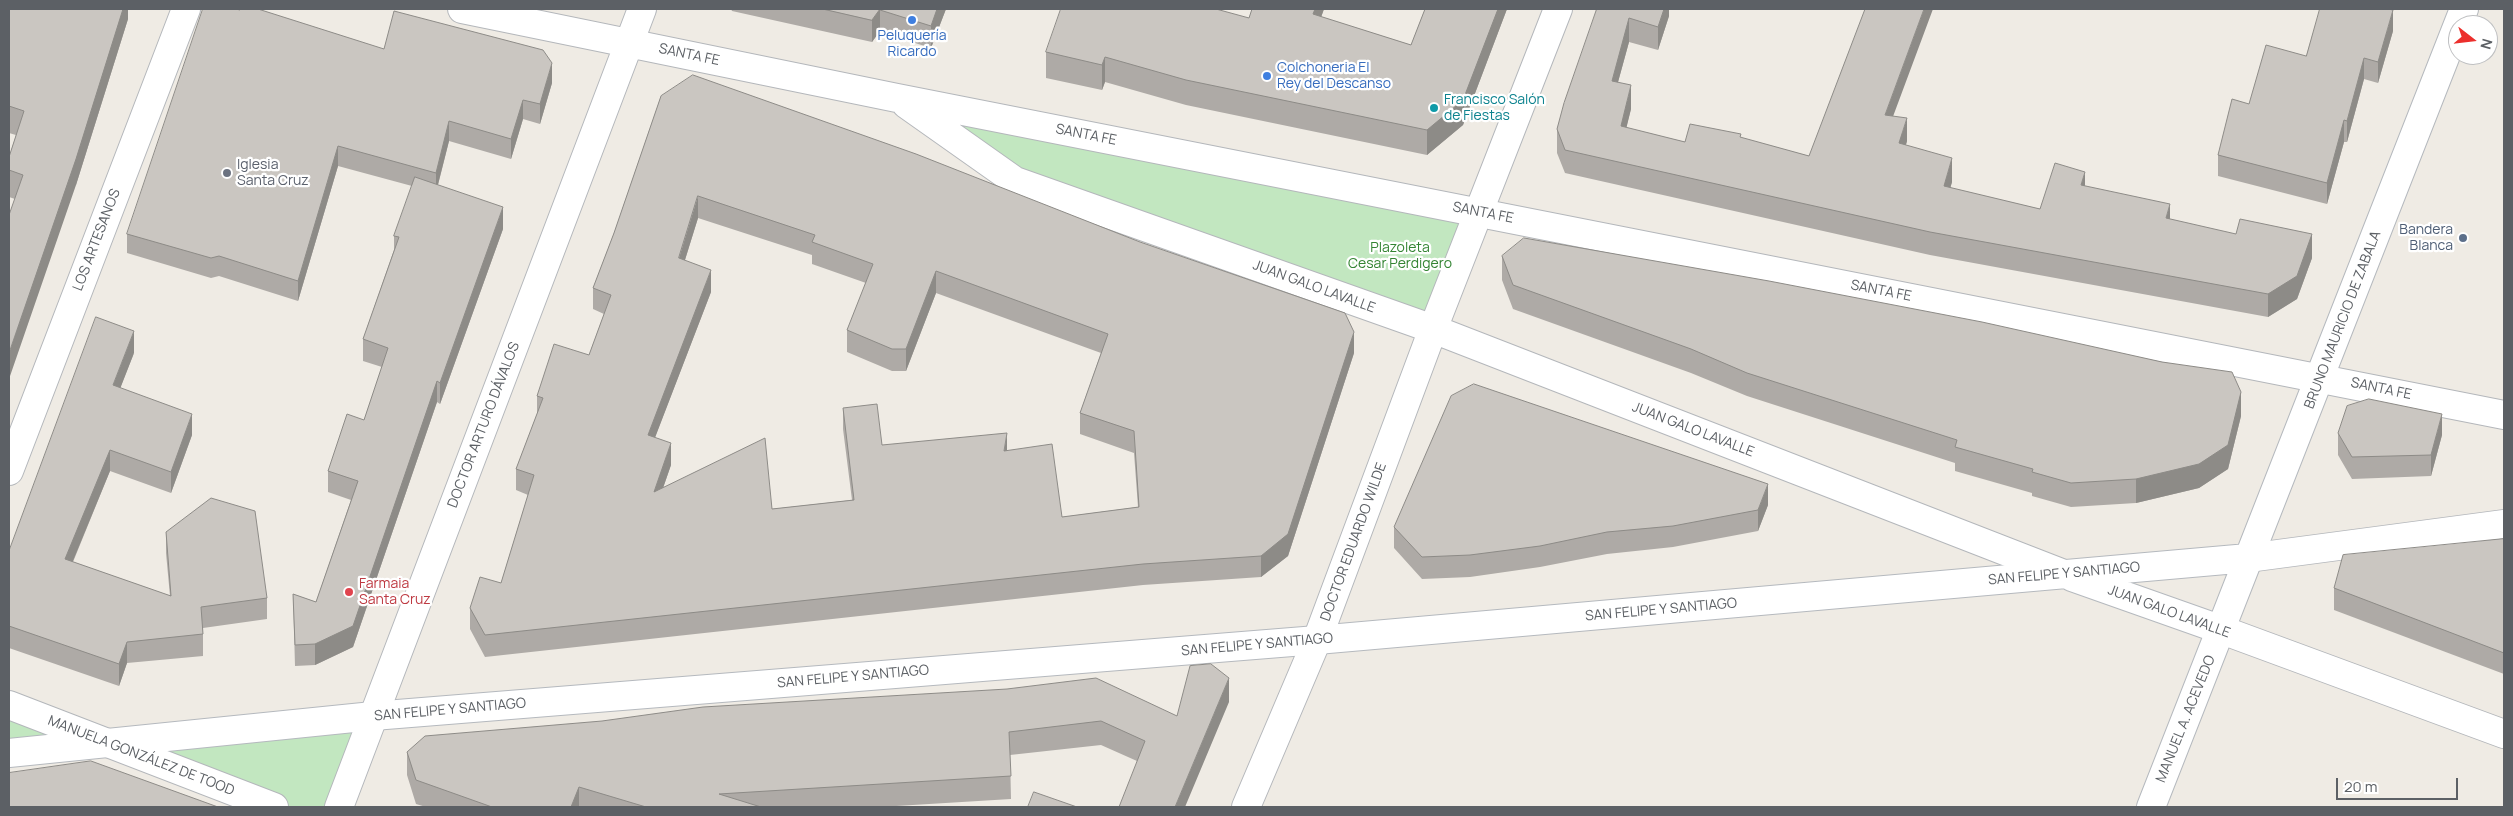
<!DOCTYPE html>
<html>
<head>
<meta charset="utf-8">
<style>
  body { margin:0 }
  #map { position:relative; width:2513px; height:816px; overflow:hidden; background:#efebe4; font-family:Manrope,sans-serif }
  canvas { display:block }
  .frame { position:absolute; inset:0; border:10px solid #5c6065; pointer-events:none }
  .north { position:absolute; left:2448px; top:15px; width:50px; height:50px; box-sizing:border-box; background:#fff; border:1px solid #bebfc1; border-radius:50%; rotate:106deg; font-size:14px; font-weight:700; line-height:20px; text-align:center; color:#5c6065 }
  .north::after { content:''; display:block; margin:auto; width:18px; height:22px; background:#ec2f2c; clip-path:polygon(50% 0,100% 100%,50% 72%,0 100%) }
  .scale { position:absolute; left:2336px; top:778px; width:122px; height:22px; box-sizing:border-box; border:2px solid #5c6065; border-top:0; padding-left:6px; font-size:15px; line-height:18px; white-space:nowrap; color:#5c6065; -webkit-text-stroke:4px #fff; paint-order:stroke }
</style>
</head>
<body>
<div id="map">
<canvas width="2513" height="816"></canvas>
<div class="frame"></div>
<div class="north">N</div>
<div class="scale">20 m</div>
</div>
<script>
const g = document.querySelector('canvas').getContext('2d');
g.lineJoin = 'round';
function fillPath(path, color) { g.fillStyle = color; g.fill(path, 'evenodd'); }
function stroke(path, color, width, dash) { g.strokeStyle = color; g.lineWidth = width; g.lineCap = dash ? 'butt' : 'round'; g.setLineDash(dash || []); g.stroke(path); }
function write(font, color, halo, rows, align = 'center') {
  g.font = font + ' Manrope,sans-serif'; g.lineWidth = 4.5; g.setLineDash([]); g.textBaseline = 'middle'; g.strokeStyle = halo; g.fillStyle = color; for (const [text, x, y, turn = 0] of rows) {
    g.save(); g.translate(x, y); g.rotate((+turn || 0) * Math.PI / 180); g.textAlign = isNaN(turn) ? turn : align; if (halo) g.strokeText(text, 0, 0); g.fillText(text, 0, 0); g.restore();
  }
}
fillPath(new Path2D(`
  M 911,106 L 1473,217 L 1429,323 L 1018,178 Z
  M 9,713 L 79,739 L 9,745 Z
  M 364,723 L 332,807 L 287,807 L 131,746 Z`), '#c2e7c0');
const street = new Path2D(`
  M 462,9 L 897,98 L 2504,415
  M 906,104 L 1015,181 L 1433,329 L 2064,574
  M 9,471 L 186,9
  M 2248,558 L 2504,524
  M 2222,630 L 2504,734
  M 9,705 L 274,807
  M 339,807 L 642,9
  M 1246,807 L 1317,640 L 1433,329 L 1558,9`);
const secondary = new Path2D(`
  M 2072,577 L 2222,630
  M 9,753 L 373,716 L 1317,640 L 2248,558
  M 2151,807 L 2464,9`);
stroke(street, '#b4b7bb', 30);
stroke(secondary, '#b5b9be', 30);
stroke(street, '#fff', 28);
stroke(secondary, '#fff', 28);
fillPath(new Path2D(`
  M 9,9 L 128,9 L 128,19 L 76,185 L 15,199 L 9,197 L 9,157 L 16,135 L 9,133 Z
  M 731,9 L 946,9 L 931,48 L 880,32 L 880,31 L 872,42 L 732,11 Z
  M 1252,9 L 1324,9 L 1321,17 L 1411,45 L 1425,9 L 1507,9 L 1463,125 L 1427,155 L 1186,105 L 1105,82 L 1102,90 L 1046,78 L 1046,52 L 1249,18 Z
  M 1597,9 L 1669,9 L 1669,16 L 1658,50 L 1629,42 L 1618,82 L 1631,109 L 1626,128 L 1685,142 L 1741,138 L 1809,156 L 1893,116 L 1907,141 L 1906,145 L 1952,182 L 1950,188 L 2040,209 L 2085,186 L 2170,219 L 2312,258 L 2297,299 L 2268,317 L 1930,255 L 1565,173 L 1557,153 L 1557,129 Z
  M 2393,31 L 2378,83 L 2364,79 L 2347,142 L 2344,142 L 2327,204 L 2218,176 L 2218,155 L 2249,104 L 2306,56 Z
  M 384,49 L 552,83 L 540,124 L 523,119 L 511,159 L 449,141 L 438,185 L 503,229 L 440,404 L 437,402 L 353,647 L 315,665 L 295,666 L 293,594 L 316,602 L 351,500 L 328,492 L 328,471 L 364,420 L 382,367 L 363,361 L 363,339 L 394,250 L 394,236 L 412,186 L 338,166 L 298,301 L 219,276 L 211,278 L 127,253 L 127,234 Z
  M 661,96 L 1354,353 L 1288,556 L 1261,577 L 1143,585 L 485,657 L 470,629 L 470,608 L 501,583 L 528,495 L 516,490 L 516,469 L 537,414 L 537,396 L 589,355 L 604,314 L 593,309 L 593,288 L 614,233 ZM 698,218 L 812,255 L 812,264 L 866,283 L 847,330 L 847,352 L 892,371 L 906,371 L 936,293 L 1101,353 L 1080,413 L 1080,434 L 1134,453 L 1138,507 L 1062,517 L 1007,450 L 882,445 L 843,408 L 843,429 L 852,500 L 772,509 L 663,488 L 671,465 L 655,437 L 711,292 L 685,260 Z
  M 1502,256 L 2241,416 L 2228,469 L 2199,488 L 2136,503 L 2071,507 L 2032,496 L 2032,493 L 1955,471 L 1955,463 L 1747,396 L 1691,373 L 1513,309 L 1502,280 Z
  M 134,353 L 120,388 L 192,435 L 171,493 L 110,471 L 73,562 L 170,596 L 166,553 L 166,532 L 267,598 L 267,619 L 203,628 L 203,656 L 127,663 L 119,686 L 9,648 L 9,551 Z
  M 2338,433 L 2442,435 L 2431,476 L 2352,479 L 2338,455 Z
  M 1768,505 L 1758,531 L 1673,547 L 1607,554 L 1540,567 L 1470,577 L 1422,579 L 1394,548 L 1394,527 Z
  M 2504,539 L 2504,674 L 2334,610 L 2334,588 Z
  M 1229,702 L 1137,761 L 1101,745 L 1010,755 L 1011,799 L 880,807 L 426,807 L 416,804 L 407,775 L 407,752 L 1177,716 Z`), '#aeaaa6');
fillPath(new Path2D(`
  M 123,9 L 128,9 L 128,19 L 76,185 L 9,379 L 9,353 Z
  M 880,9 L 880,31 L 872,42 L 872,20 Z
  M 937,9 L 946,9 L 931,48 L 931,26 Z
  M 1315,9 L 1324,9 L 1313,40 L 1313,14 Z
  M 1498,9 L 1507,9 L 1463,125 L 1427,155 L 1427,130 Z
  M 1664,9 L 1669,9 L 1669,16 L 1658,50 L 1658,27 Z
  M 1924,9 L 1933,9 L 1885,138 L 1885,115 Z
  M 2393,10 L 2393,31 L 2378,83 L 2378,62 Z
  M 1629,18 L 1629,42 L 1612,104 L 1612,81 Z
  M 1105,57 L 1105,82 L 1102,90 L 1102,65 Z
  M 2364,58 L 2364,79 L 2347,142 L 2347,121 Z
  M 552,63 L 552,83 L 540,124 L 540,104 Z
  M 1631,85 L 1631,109 L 1621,150 L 1621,126 Z
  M 523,100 L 523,119 L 511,159 L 511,139 Z
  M 1907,118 L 1907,141 L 1899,166 L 1899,143 Z
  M 2344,120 L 2344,142 L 2327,204 L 2327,183 Z
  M 449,121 L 449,141 L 436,192 L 436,173 Z
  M 338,146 L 338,166 L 298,301 L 298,281 Z
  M 1952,158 L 1952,182 L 1944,210 L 1944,186 Z
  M 2085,172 L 2085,195 L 2081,185 Z
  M 698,196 L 698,218 L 679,279 L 679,258 Z
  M 2170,204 L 2170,227 L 2166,218 Z
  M 503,207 L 503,229 L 440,404 L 440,383 Z
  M 2312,234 L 2312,258 L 2297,299 L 2268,317 L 2268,294 Z
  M 711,270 L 711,292 L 648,456 L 648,435 Z
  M 936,271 L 936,293 L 906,371 L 906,349 Z
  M 134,331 L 134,353 L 113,407 L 113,385 Z
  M 1354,332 L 1354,353 L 1288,556 L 1261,577 L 1261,556 Z
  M 437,381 L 437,402 L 353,647 L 315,665 L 315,644 Z
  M 2241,392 L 2241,416 L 2228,469 L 2199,488 L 2136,503 L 2136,479 Z
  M 192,414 L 192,435 L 171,493 L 171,472 Z
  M 2442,414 L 2442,435 L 2431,476 L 2431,455 Z
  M 1007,433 L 1007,455 L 1004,451 Z
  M 671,443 L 671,465 L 654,514 L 654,492 Z
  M 110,450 L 110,471 L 65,580 L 65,559 Z
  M 1768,484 L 1768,505 L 1758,531 L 1758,510 Z
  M 127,642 L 127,663 L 119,686 L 119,664 Z
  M 1229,678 L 1229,702 L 1185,807 L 1175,807 Z
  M 579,787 L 579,807 L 571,807 Z`), '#8d8b87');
const building = new Path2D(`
  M 9,9 L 123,9 L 76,159 L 9,353 L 9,215 L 23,175 L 9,170 L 9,157 L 24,111 L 9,106 Z
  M 203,9 L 236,9 L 240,10 L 240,9 L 258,9 L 384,49 L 394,11 L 543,50 L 552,63 L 540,104 L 523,100 L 511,139 L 449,121 L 436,173 L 338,146 L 298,281 L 219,256 L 211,258 L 127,234 Z
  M 823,9 L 880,9 L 872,20 Z
  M 880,9 L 937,9 L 931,26 L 880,10 Z
  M 1061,9 L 1216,9 L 1249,18 L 1252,9 L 1315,9 L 1313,14 L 1411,45 L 1425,9 L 1498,9 L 1463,100 L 1427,130 L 1186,80 L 1105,57 L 1102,65 L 1046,52 Z
  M 1597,9 L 1664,9 L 1658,27 L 1629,18 L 1612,81 L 1631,85 L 1621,126 L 1685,142 L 1690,124 L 1741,134 L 1740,137 L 1809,156 L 1865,9 L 1924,9 L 1885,115 L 1907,118 L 1899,143 L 1952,158 L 1944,186 L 2040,209 L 2055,163 L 2085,172 L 2081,185 L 2170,204 L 2166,218 L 2236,234 L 2240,219 L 2312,234 L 2297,276 L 2268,294 L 1930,232 L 1565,150 L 1557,129 L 1564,103 Z
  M 2320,9 L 2388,9 L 2393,10 L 2378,62 L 2364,58 L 2347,121 L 2344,120 L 2327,183 L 2218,155 L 2232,99 L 2249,104 L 2266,45 L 2306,56 Z
  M 693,75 L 916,154 L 1140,242 L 1345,313 L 1354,332 L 1288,534 L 1261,556 L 1143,564 L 485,635 L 470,608 L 480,577 L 501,583 L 534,475 L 516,469 L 543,398 L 537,396 L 554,344 L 589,355 L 611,295 L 593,288 L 614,233 L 661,96 ZM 698,196 L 815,235 L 812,242 L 873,264 L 847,330 L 892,349 L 906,349 L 936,271 L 1108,334 L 1080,413 L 1134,431 L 1139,507 L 1062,517 L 1052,444 L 1004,451 L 1007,433 L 882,445 L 877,404 L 843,408 L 854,500 L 772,509 L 765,438 L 654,492 L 671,443 L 648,435 L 711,270 L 679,258 Z
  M 415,177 L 503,207 L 440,383 L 437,381 L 353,626 L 315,644 L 295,645 L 293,594 L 316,602 L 358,481 L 328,471 L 347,414 L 364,420 L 388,348 L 363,339 L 399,237 L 394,236 Z
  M 1524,238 L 1769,281 L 1982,322 L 2162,362 L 2232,372 L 2241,392 L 2228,445 L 2199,464 L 2136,479 L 2071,483 L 2032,472 L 2033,469 L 1955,447 L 1957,440 L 1747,373 L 1691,349 L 1513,285 L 1502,256 Z
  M 96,317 L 134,331 L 113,385 L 192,414 L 171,472 L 110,450 L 65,559 L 171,596 L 166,532 L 211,498 L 255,511 L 267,598 L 201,607 L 203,634 L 127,642 L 119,664 L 9,626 L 9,551 Z
  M 1474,384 L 1768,484 L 1758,510 L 1673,526 L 1607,532 L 1540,546 L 1470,555 L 1422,557 L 1394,527 L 1451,396 Z
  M 2369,399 L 2442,414 L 2431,455 L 2352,457 L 2338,433 L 2347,406 Z
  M 2504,539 L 2504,653 L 2334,588 L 2343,555 Z
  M 1211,664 L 1229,678 L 1175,807 L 1119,807 L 1145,741 L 1101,721 L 1009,732 L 1011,776 L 719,794 L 761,807 L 646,807 L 579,787 L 571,807 L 492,807 L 416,780 L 407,752 L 425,736 L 602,721 L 703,707 L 1007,689 L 1096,678 L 1177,716 L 1190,666 Z
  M 91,761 L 218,807 L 9,807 L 9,773 Z
  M 1034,792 L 1077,807 L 1028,807 Z`);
fillPath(building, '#cac6c1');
stroke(building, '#8d8b87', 1);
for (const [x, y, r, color] of [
  [912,20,5,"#3f7fe0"],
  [1267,76,5,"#3f7fe0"],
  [1434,108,5,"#0f9aa8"],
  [227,173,5,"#6b7280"],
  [2463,238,5,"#5c6f8a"],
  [349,592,5,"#e0444e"]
]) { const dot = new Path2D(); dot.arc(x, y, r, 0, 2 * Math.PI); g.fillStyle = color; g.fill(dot); stroke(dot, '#fff', 2); }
write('14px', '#366cbe', '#fff', [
  ["Peluquería",912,36],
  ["Ricardo",912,52],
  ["Colchoneria El",1277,68,"left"],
  ["Rey del Descanso",1277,84,"left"]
]);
write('14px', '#5c6065', '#fff', [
  ["SANTA FE",689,55,12],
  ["SANTA FE",1086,135,11],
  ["SANTA FE",1483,213,11],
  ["LOS ARTESANOS",97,240,-69],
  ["JUAN GALO LAVALLE",1314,287,20],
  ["SANTA FE",1881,291,11],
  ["BRUNO MAURICIO DE ZABALA",2343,320,-69],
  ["SANTA FE",2381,389,12],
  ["DOCTOR ARTURO DÁVALOS",484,425,-69],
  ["JUAN GALO LAVALLE",1693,430,21],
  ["DOCTOR EDUARDO WILDE",1354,542,-70],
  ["SAN FELIPE Y SANTIAGO",2064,574,-5],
  ["SAN FELIPE Y SANTIAGO",1661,610,-5],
  ["JUAN GALO LAVALLE",2169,612,20],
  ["SAN FELIPE Y SANTIAGO",1257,645,-5],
  ["SAN FELIPE Y SANTIAGO",853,677,-5],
  ["SAN FELIPE Y SANTIAGO",450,710,-5],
  ["MANUEL A. ACEVEDO",2186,719,-68],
  ["MANUELA GONZÁLEZ DE TOOD",141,756,21]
]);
write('14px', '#0d838f', '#fff', [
  ["Francisco Salón",1444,100],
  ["de Fiestas",1444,116]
], 'left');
write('14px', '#5b616d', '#fff', [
  ["Iglesia",237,165],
  ["Santa Cruz",237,181]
], 'left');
write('14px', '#4e5e75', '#fff', [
  ["Bandera",2453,230],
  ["Blanca",2453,246]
], 'right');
write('14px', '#348433', '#fff', [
  ["Plazoleta",1400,248],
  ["Cesar Perdigero",1400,264]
]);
write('14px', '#be3a42', '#fff', [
  ["Farmaia",359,584],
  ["Santa Cruz",359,600]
], 'left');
</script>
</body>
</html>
